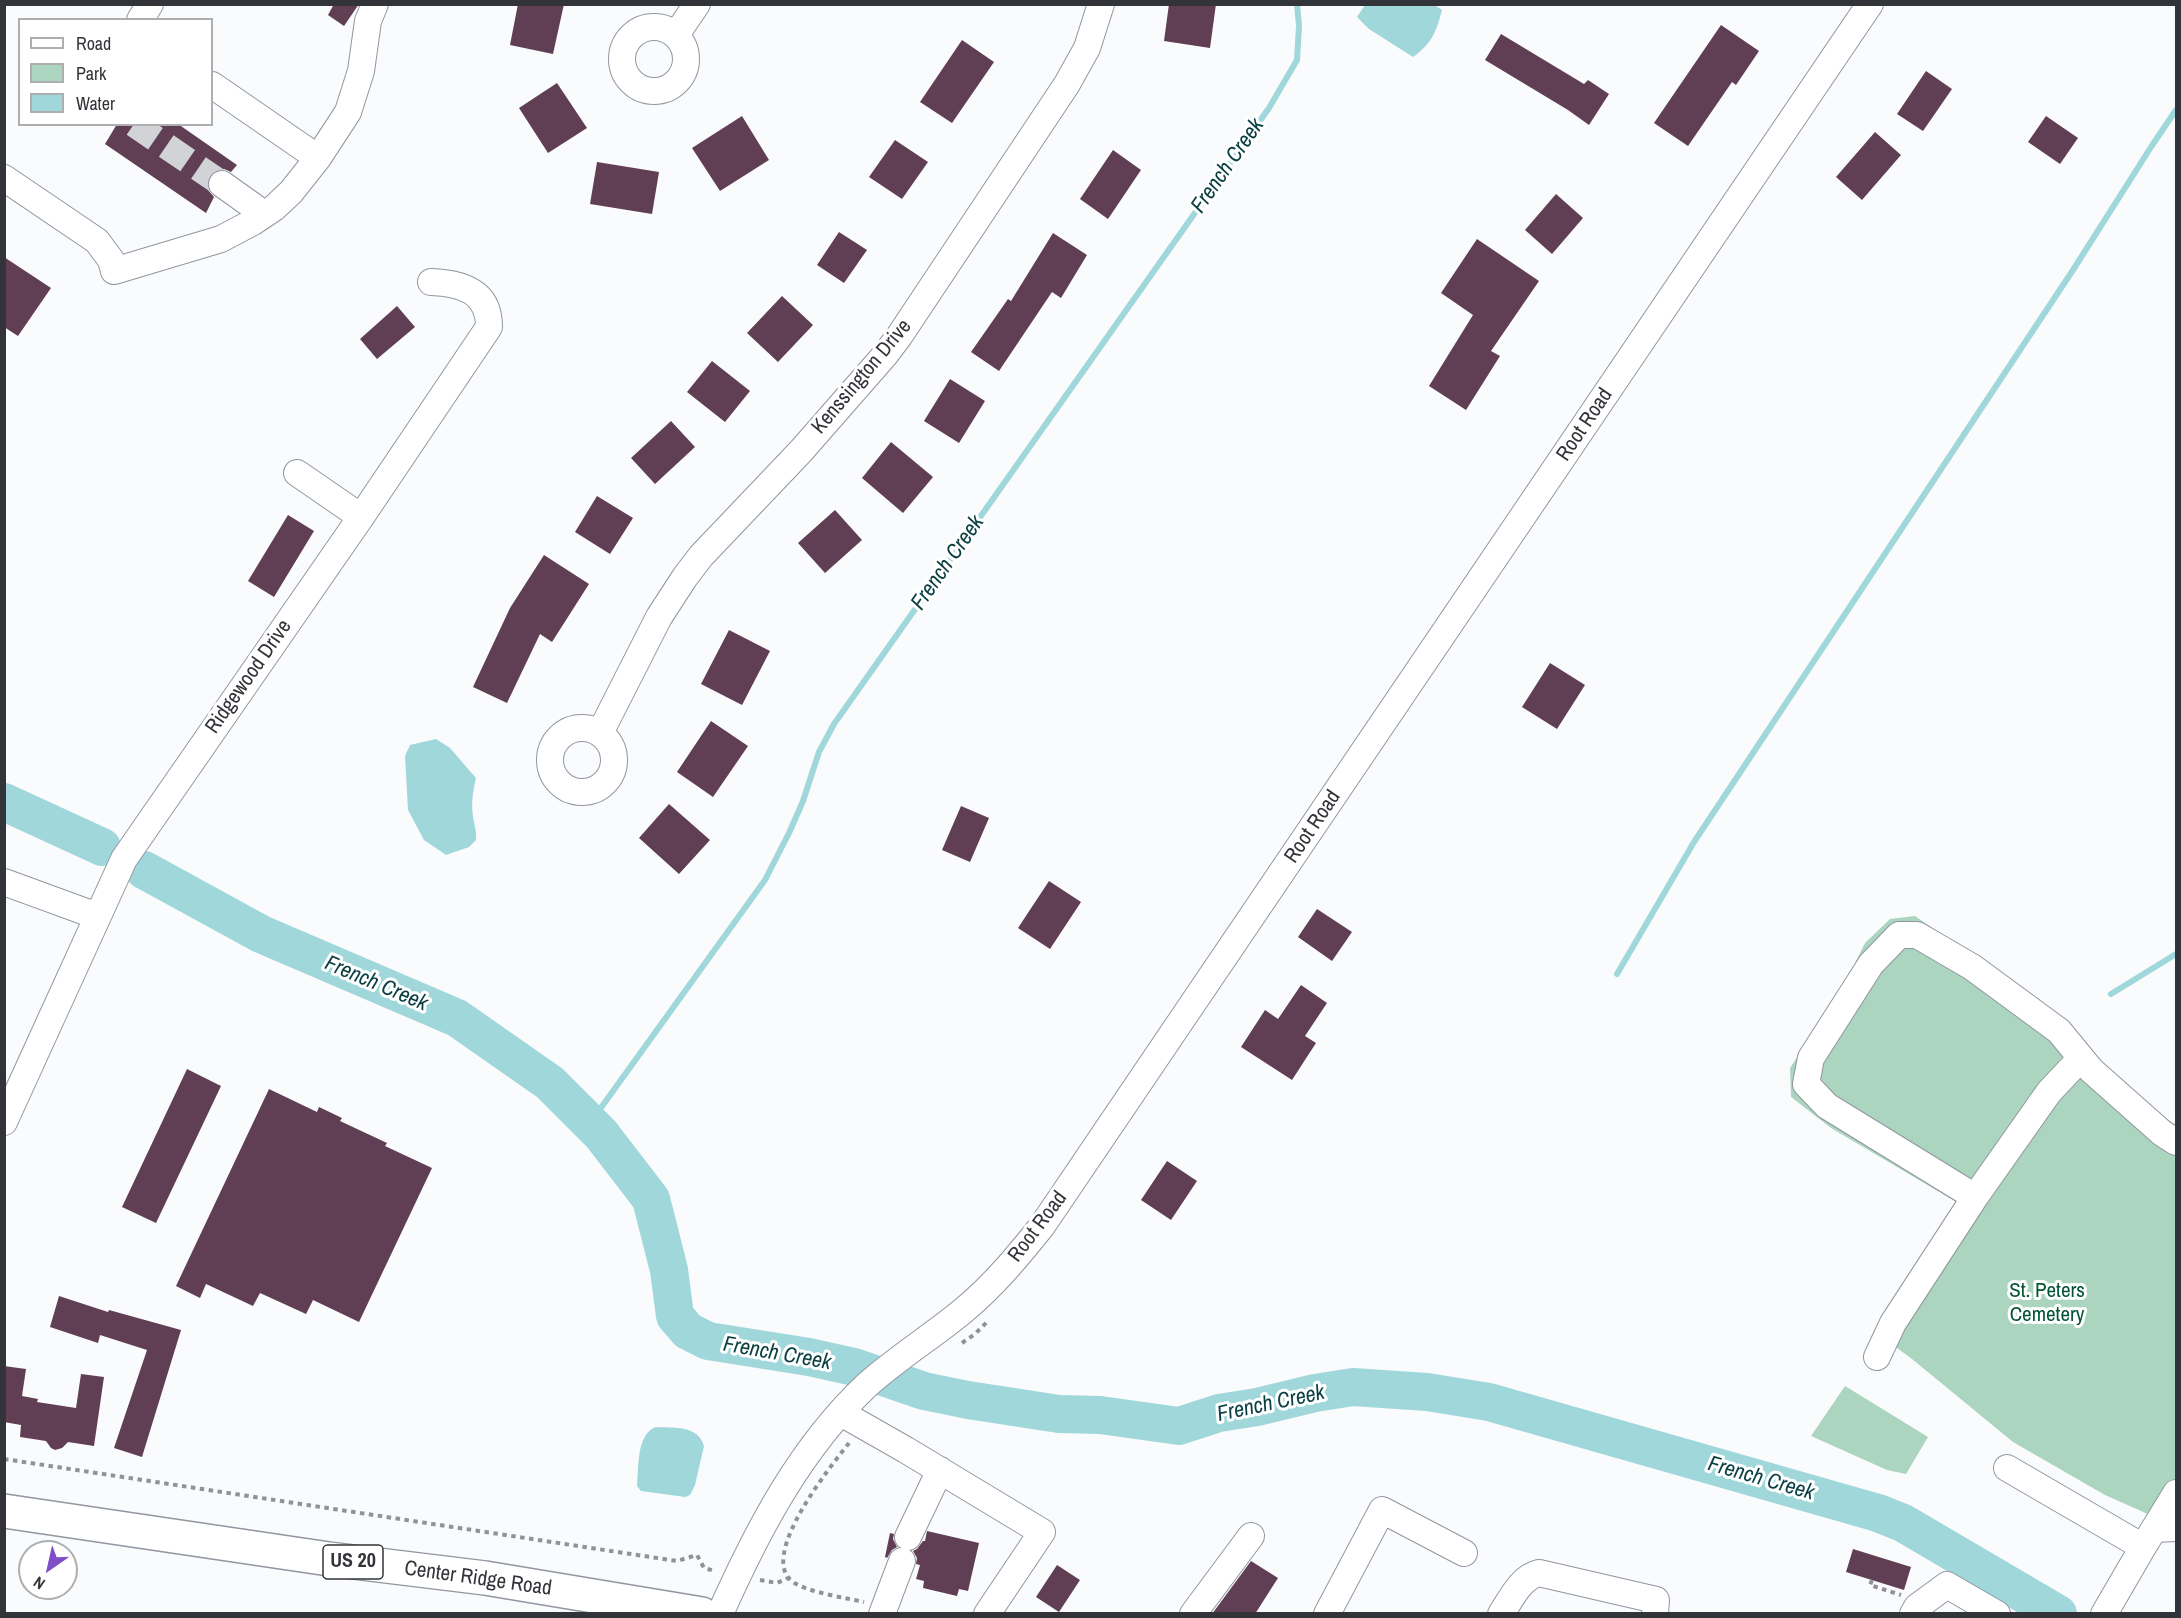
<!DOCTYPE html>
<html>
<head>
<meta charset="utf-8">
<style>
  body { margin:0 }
  #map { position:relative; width:2181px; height:1618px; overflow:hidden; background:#fafbfd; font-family:"Archivo Narrow",sans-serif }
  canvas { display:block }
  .frame { position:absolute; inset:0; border:6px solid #333439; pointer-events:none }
  .legend { position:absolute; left:18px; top:18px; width:195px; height:108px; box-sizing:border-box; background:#fff; border:2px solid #adaeb0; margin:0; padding:8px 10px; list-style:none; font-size:18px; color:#333439 }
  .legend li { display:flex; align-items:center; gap:12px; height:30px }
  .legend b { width:30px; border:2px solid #adaeb0 }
  .north { position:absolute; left:18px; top:1540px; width:60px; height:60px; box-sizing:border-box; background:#fff; border:2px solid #adaeb0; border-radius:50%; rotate:214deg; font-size:16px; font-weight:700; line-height:24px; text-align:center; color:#333439 }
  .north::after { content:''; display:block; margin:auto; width:21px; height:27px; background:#804ec6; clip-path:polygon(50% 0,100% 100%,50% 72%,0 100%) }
</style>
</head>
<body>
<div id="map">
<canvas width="2181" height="1618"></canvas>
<div class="frame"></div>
<ul class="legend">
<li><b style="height:8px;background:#fff"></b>Road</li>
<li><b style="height:16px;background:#abd5be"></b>Park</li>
<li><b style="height:16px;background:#a0d7db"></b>Water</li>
</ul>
<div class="north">N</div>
</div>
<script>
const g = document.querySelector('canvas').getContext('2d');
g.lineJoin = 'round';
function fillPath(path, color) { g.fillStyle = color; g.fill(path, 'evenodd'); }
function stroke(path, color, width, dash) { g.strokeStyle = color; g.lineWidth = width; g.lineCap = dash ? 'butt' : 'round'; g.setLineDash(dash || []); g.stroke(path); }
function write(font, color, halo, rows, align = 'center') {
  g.font = font + ' "Archivo Narrow",sans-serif'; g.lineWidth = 6; g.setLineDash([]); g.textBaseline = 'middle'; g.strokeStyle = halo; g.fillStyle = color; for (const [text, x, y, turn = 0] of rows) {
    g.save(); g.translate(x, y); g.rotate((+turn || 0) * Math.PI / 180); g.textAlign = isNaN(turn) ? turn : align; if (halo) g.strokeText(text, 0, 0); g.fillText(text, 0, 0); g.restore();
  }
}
fillPath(new Path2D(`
  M 1915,916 L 2066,1020 L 2093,1054 L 2162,1116 L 2176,1125 L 2176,1511 L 2150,1515 L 2105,1495 L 2013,1442 L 1912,1359 L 1874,1331 L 1958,1203 L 1831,1128 L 1791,1097 L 1790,1068 L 1846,981 L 1865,943 L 1890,919 Z
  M 1845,1386 L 1928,1437 L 1906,1474 L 1887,1470 L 1811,1436 Z`), '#abd5be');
fillPath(new Path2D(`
  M 1365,5 L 1435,5 L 1442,10 C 1436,33 1432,43 1413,57 L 1369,29 L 1357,17 Z
  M 436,739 L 450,748 L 476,778 C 473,791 471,803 473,816 C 474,825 477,831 476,840 L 469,847 L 446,855 L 424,840 L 408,810 L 405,756 L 410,745 Z
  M 656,1427 C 674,1428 698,1425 704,1446 L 695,1485 L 690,1495 L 685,1497 L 641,1491 L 637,1486 C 639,1468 636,1434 656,1427 Z`), '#a0d7db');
stroke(new Path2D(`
  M 1617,974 L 1694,842 L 2073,270 L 2151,147 L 2176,110
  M 2111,994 L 2176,954
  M 590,1123 L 765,880 L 789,833 L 803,801 L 819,752 L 834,724 L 1269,108 L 1297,60 L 1299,26 L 1297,4`), '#a0d7db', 6);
stroke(new Path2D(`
  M 4,802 L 102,847
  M 144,870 L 261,934 L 457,1018 L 550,1083 L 601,1134 L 651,1199 L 669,1270 L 675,1316 L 688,1331 L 708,1341 L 809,1357 L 854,1367 L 924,1391 L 968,1400 L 1059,1414 L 1100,1415 L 1179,1426 L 1219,1413 L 1257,1407 L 1315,1393 L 1353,1387 L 1427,1392 L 1489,1402 L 1878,1513 L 1903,1523 L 2058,1614`), '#a0d7db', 38);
fillPath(new Path2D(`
  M 334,4 L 359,4 L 344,26 L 328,15 Z
  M 518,4 L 564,4 L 553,54 L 510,45 Z
  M 1169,4 L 1216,4 L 1210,48 L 1164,41 Z
  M 1721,25 L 1759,51 L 1736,85 L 1732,82 L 1688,146 L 1654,123 Z
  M 1501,34 L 1584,84 L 1588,80 L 1609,94 L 1589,125 L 1568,110 L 1485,60 Z
  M 962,40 L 994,62 L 952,123 L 920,102 Z
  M 1926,71 L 1952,89 L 1923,131 L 1897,114 Z
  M 557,83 L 587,128 L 548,153 L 519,108 Z
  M 742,116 L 769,160 L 720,191 L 692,148 Z
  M 2046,116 L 2078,138 L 2060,164 L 2028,142 Z
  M 117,124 L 178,124 L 237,165 L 231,172 L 224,169 L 216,170 L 210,176 L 207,183 L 208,190 L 214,197 L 206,213 L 105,144 Z
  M 1875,132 L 1901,155 L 1862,200 L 1836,177 Z
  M 895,140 L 928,162 L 902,199 L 869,177 Z
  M 1113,150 L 1141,170 L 1108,219 L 1080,199 Z
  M 597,162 L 659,172 L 652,214 L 590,204 Z
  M 1556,194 L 1583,218 L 1552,254 L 1525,230 Z
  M 839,232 L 867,250 L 844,283 L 817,265 Z
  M 1053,233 L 1087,255 L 1061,298 L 1052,292 L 999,371 L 971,352 L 1008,299 L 1011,301 Z
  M 1477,239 L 1539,281 L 1491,351 L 1500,356 L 1466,410 L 1429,386 L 1473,315 L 1441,293 Z
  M 4,257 L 51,288 L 18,336 L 4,327 Z
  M 782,296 L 813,325 L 778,362 L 747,333 Z
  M 397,306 L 415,327 L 377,359 L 360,339 Z
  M 712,361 L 750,391 L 725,422 L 687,392 Z
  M 950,379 L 985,401 L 959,443 L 924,421 Z
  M 671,421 L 695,447 L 655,484 L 631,458 Z
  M 891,442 L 933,477 L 903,513 L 862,478 Z
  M 597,496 L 633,518 L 610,554 L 575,532 Z
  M 835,510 L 862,540 L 825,573 L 798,543 Z
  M 288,515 L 314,531 L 274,597 L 248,581 Z
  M 544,555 L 589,584 L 552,642 L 540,634 L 507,703 L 473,687 L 510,608 Z
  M 729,630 L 770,651 L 742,705 L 701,684 Z
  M 1550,663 L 1585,685 L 1557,729 L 1522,707 Z
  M 711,721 L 748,746 L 713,797 L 677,772 Z
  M 669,804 L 710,840 L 679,874 L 639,838 Z
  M 961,806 L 989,818 L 970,862 L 942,850 Z
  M 1049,881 L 1081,902 L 1050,949 L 1018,928 Z
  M 1317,909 L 1352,932 L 1332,961 L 1298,937 Z
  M 1301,985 L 1327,1003 L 1305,1036 L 1316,1043 L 1292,1080 L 1241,1047 L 1265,1010 L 1278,1019 Z
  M 187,1069 L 221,1086 L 156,1223 L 122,1207 Z
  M 269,1089 L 317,1112 L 319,1107 L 342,1118 L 340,1121 L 387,1143 L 385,1146 L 432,1168 L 359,1322 L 313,1300 L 306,1314 L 260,1293 L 253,1306 L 206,1284 L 200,1298 L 176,1286 Z
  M 1167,1161 L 1197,1181 L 1171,1220 L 1141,1200 Z
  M 59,1296 L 108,1312 L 109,1310 L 181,1330 L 142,1457 L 114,1448 L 147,1350 L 100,1335 L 98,1343 L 50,1327 Z
  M 4,1366 L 26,1369 L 22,1396 L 38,1399 L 37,1402 L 76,1408 L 81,1374 L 104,1377 L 94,1446 L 68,1442 L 62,1448 L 55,1450 L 51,1448 L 46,1441 L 20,1437 L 21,1425 L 4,1422 Z
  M 927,1531 L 979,1543 L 968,1591 L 959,1589 L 957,1596 L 923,1588 L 924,1581 L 916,1579 L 920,1565 L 916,1564 L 917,1558 L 913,1551 L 917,1549 L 923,1541 L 925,1541 Z
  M 890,1533 L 894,1534 L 893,1539 L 897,1547 L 892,1550 L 887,1558 L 885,1557 Z
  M 1853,1549 L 1911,1567 L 1904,1590 L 1846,1572 Z
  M 1251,1561 L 1278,1578 L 1255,1614 L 1212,1614 Z
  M 1057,1565 L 1080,1580 L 1059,1612 L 1036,1597 Z`), '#603e54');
stroke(new Path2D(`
  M 134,124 L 222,184`), '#d2d3d6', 26, [26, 13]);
const minor = new Path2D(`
  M 140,20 L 150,4
  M622 59a32 32 0 1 1 64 0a32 32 0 1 1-64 0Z
  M 676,35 L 697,4
  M 212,85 L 318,158
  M 4,178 L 97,241 L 111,260 L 114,271 L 221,239 L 253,222 L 274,208 L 291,192 L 318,158 L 348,112 L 361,71 L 368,21 L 375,4
  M 222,184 L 264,214
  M 297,473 L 361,517
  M550 760a32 32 0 1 1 64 0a32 32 0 1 1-64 0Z
  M 600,733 L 659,617 L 685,577 L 701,556 L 801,451 L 885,355 L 900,335 L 1067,84 L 1087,48 L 1101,4
  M 4,882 L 97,916
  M 4,1122 L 124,859 L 361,517 L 489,327 C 489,291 461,283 431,282
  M 1975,1197 L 1827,1106 L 1806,1084 L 1811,1058 L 1871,964 L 1899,935 L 1917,935 L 1972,967 L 2059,1031 L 2091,1070 L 2162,1133 L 2176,1142
  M 1877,1357 L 1893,1323 L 1975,1197 L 2049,1092 L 2081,1058
  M 841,1413 L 906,1450 L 1042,1532 L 987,1614
  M 2007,1468 L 2143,1547 L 2104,1614
  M 2154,1529 L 2176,1493
  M 908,1537 L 940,1470
  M 2143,1547 L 2154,1529 L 2176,1528
  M 720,1614 C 757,1531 800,1448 867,1385 C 898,1357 933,1336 964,1310 C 994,1285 1018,1256 1042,1226 L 1870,4
  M 882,1614 L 902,1561
  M 1193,1614 L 1251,1536
  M 1327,1614 L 1382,1510 L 1464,1553
  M 1501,1614 C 1511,1599 1521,1577 1539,1573 L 1656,1600 L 1655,1614
  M 1913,1614 L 1917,1607 L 1947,1585 L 1997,1614`);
const major = new Path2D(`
  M 4,1511 L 329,1559 L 485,1578 L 702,1614`);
stroke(minor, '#9196a0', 28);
stroke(major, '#9196a0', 36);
stroke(new Path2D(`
  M 962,1343 L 975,1334 L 988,1321
  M 849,1443 C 831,1466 757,1557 793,1582 C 807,1592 846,1598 864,1602
  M 4,1459 L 677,1561 L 697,1555 L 704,1568 L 715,1571
  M 760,1580 L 777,1583 L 788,1578
  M 1872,1580 L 1870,1585 L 1901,1595`), '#919295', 4, [4.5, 4.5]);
stroke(minor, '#fff', 26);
stroke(major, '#fff', 33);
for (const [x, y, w] of [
  [353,1562,60]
]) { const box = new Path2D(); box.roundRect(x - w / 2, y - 17, w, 34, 4.5); g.fillStyle = '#fff'; g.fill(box); stroke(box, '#333439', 1.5); }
write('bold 20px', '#333439', null, [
  ["US 20",353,1562]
]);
write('21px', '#333439', '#fff', [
  ["Kenssington Drive",862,377,-50],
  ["Root Road",1585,425,-56],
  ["Ridgewood Drive",249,677,-55],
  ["Root Road",1313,827,-56],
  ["Root Road",1038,1227,-53],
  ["Center Ridge Road",478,1579,8]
]);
write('21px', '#045537', '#fff', [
  ["St. Peters",2047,1291],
  ["Cemetery",2047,1315]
]);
write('italic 22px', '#0a3f42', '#fff', [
  ["French Creek",1228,166,-55],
  ["French Creek",948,563,-55],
  ["French Creek",376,984,23],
  ["French Creek",777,1354,10],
  ["French Creek",1271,1404,-12],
  ["French Creek",1761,1479,16]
]);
</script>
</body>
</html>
